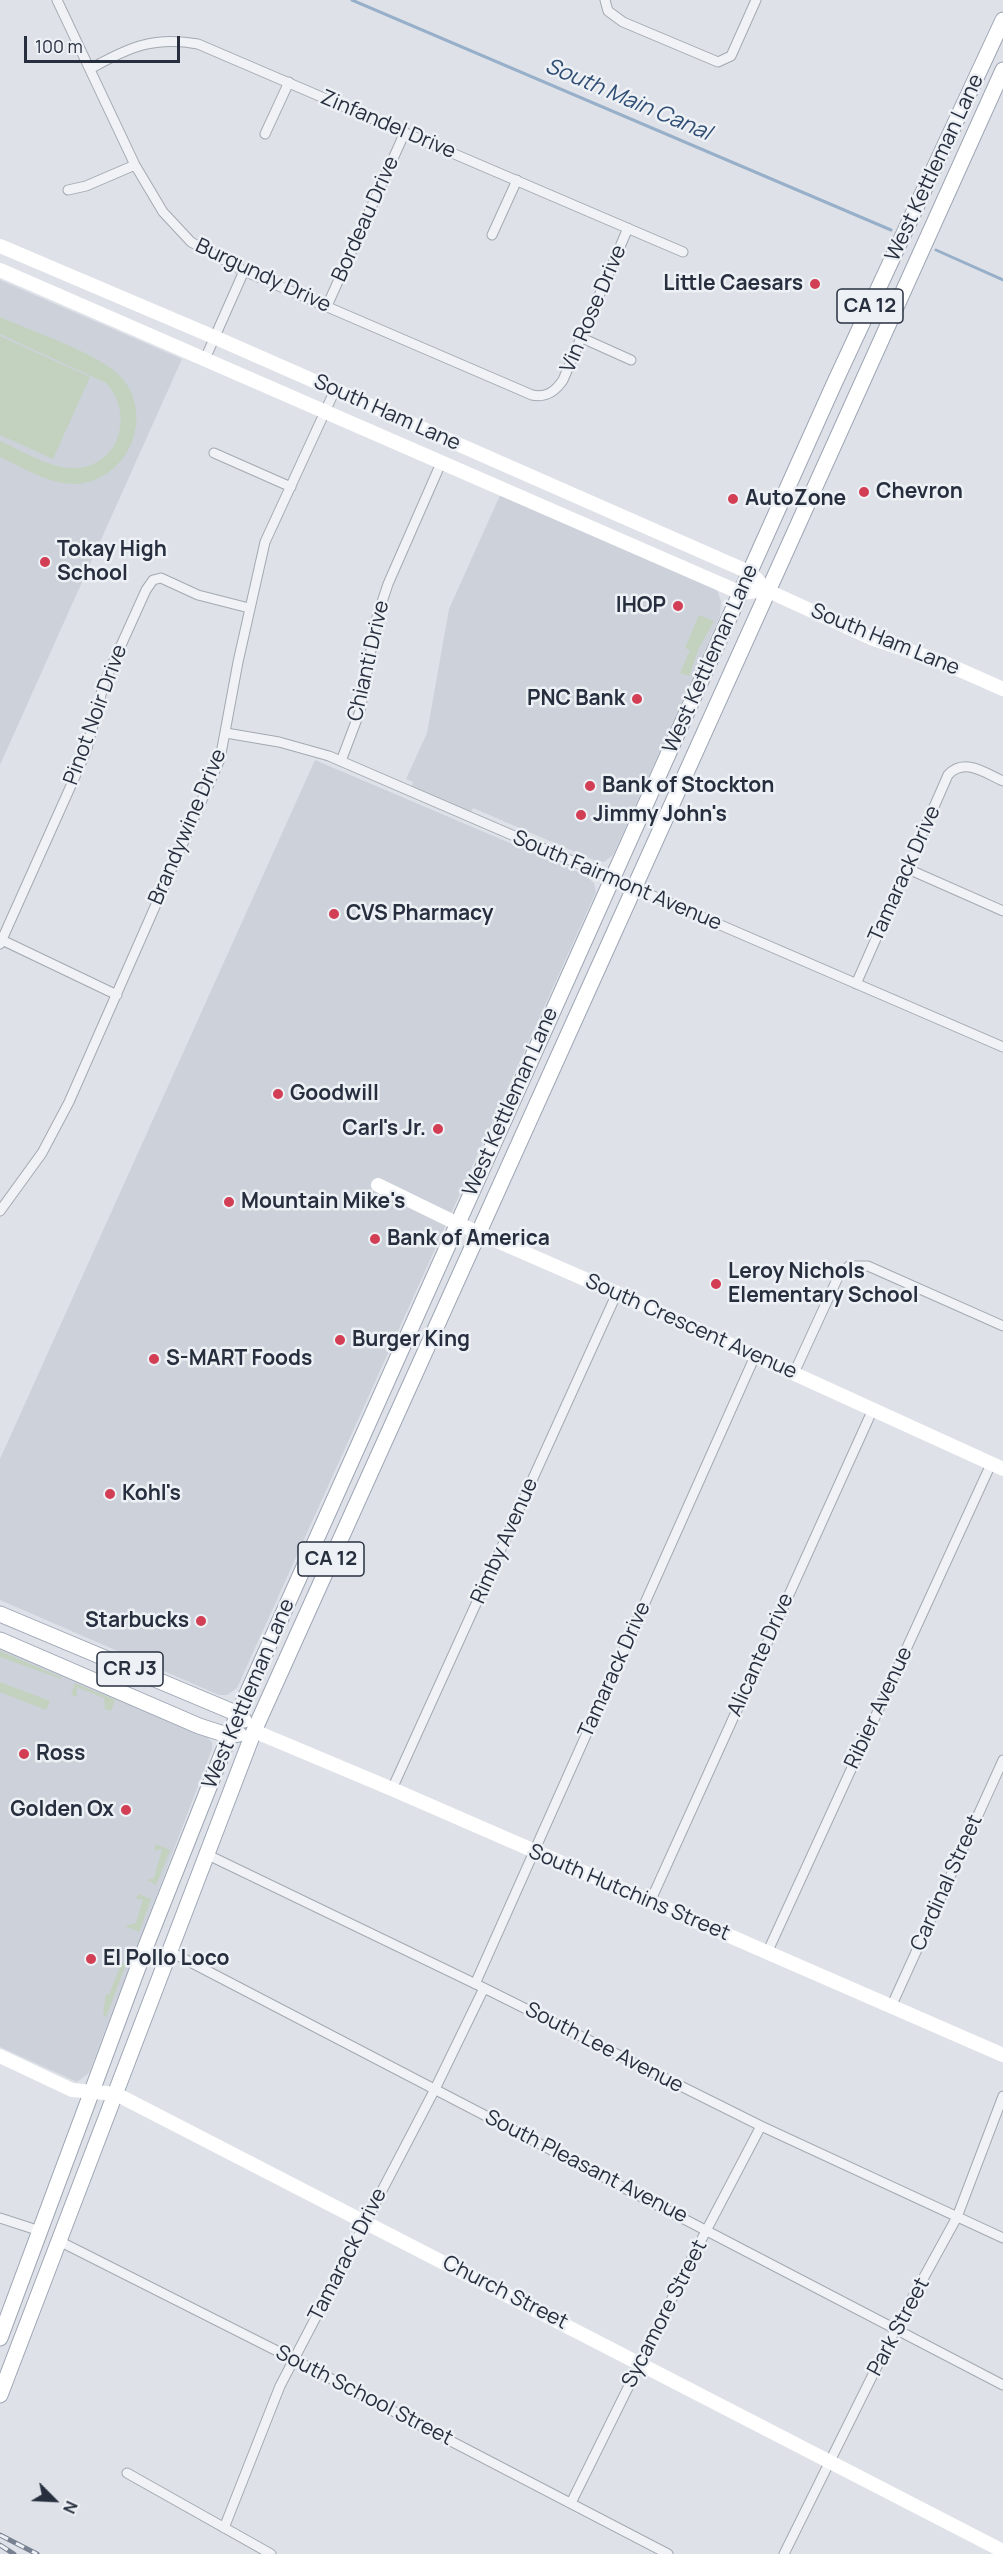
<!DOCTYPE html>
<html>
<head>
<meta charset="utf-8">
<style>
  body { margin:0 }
  #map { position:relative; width:1003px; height:2554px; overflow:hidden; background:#dee2e8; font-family:Manrope,sans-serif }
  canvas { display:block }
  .north { position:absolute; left:24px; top:2470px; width:60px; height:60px; -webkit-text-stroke:4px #edf1f5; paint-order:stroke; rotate:114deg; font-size:16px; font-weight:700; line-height:24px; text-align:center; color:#272f3f }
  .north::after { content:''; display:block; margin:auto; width:21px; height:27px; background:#272f3f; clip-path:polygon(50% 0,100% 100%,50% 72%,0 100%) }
  .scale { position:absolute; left:24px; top:36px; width:156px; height:27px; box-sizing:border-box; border:3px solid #272f3f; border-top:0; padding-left:8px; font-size:18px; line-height:21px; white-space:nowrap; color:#272f3f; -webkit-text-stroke:4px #edf1f5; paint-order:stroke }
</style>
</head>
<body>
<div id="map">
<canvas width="1003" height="2554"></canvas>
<div class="north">N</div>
<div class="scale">100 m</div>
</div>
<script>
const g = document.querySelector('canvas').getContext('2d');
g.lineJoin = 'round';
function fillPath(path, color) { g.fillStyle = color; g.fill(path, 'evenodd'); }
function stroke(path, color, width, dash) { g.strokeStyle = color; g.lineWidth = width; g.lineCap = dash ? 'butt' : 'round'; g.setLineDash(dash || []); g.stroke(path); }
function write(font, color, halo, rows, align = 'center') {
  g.font = font + ' Manrope,sans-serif'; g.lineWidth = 5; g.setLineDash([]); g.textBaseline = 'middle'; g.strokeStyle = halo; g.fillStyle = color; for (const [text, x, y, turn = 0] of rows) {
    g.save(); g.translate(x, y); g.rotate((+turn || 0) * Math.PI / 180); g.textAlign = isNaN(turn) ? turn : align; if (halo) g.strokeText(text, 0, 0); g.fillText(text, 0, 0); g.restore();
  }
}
fillPath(new Path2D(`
  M 0,280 L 182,359 L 0,765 Z
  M 501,493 L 717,590 L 721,601 L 720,616 L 663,744 L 613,855 L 604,862 L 594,860 L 473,808 L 468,817 L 410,792 L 413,782 L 406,779 L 427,733 L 449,609 Z
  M 315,760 L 585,875 L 594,883 L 596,892 L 237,1688 L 227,1695 L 219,1695 L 0,1600 L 0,1459 Z
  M 0,1646 L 203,1733 L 212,1742 L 212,1749 L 89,2073 L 77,2082 L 0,2047 Z`), '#ccd1da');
fillPath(new Path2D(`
  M 0,317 C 31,331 101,354 122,378 C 155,417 128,480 77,484 C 50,485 24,468 0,457 L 0,441 C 22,450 49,469 74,468 C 119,468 135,414 106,383 L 0,334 Z
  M 0,336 L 90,377 L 53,459 L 0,435 Z
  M 699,615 L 714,621 L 699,648 L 689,676 L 680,673 L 690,650 L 685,648 Z
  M 0,1651 L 61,1677 L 61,1679 L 0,1657 Z
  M 0,1682 L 50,1701 L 46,1710 L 0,1692 Z
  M 75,1683 L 115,1700 L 111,1711 L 105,1709 L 104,1698 L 77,1687 L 77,1697 L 71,1695 Z
  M 156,1844 L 170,1850 L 156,1885 L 147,1880 L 154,1878 L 162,1849 L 154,1850 Z
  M 138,1894 L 151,1899 L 139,1932 L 125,1926 L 136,1923 L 143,1899 L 136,1899 Z
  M 122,1962 L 126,1964 L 106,2017 L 103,2014 L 106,1994 L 109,1995 Z`), '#c3d2bf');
stroke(new Path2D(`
  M 352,0 L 891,230
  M 936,250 L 1003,280`), '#97afc9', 3);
const street = new Path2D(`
  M 57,0 L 135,165 L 163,212 L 191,242 L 244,271 L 532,395 C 546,398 555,392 563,380 L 628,228
  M 605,0 L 608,11 L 623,22 L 718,62 L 731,56 L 756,0
  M 90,69 C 129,47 154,36 198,44 L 683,252
  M 265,134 L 289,82
  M 68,190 L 86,186 L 135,165
  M 492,235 L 517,180
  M 327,306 L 405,132
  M 582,338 L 631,360
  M 205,359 L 244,271
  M 214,453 L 291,487
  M 226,733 L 279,742 L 329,756 L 1003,1047
  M 341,761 L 360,711 L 377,617 L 388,584 L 441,463
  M 908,869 L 1003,911
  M 2,940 L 117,995
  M 0,944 L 86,752 L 104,683 L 146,590 L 153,580 L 161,578 L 198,595 L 249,608
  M 856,984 L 948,775 C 964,757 985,773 1003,781
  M 0,1211 L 42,1153 L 69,1102 L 220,759 L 238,662 L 265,542 L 335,390
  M 794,1373 L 839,1275 L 849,1266 L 868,1266 L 1003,1326
  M 392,1789 L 617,1293
  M 206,1854 L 484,1988 L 761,2126 L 1003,2238
  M 650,1902 L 873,1409
  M 169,1951 L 1003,2385
  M 767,1953 L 991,1464
  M 475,1984 L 755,1356
  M 891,2007 L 1003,1760
  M 0,2218 L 40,2231
  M 59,2241 L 295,2360 L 668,2554
  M 127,2473 L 271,2554
  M 571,2503 L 696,2250 L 761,2126
  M 224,2528 L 280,2386 L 435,2089 L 484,1988
  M 784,2554 L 896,2328 L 957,2217 L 1003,2096`);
const primary = new Path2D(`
  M 0,1614 L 238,1714 L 244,1720
  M 0,1640 L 199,1726 L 230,1736 L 239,1734
  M 0,2338 L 146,1946 L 238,1714 L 834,384 L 1003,20
  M 0,2395 L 254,1731 L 1003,70`);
stroke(street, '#a3a9b2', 11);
stroke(primary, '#9da6b4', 17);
stroke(street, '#f0f2f6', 9);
stroke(new Path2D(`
  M 0,246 L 214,337 L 751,573 L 766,590 L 871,638 L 942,662 L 1003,689
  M 0,270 L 741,593 L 766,590
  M 378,1185 L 456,1223 L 626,1297 L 1003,1469
  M 254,1731 L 392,1789 L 1003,2055
  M 0,2056 L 72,2090 L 116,2094 L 1003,2551`), '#fff', 14);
stroke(primary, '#fff', 15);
const rail = new Path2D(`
  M 0,2535 L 37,2554
  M 0,2545 L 14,2554`);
stroke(rail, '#778192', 5);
stroke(rail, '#edf1f5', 3, [9]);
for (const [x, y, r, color] of [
  [815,284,6,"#d23e53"],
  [864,492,6,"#d23e53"],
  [733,499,6,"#d23e53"],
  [45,562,6,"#d23e53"],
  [678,606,6,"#d23e53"],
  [637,699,6,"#d23e53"],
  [590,786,6,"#d23e53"],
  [581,815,6,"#d23e53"],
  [334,914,6,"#d23e53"],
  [278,1094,6,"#d23e53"],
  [438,1129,6,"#d23e53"],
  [229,1202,6,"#d23e53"],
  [375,1239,6,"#d23e53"],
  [716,1284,6,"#d23e53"],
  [340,1340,6,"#d23e53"],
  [154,1359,6,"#d23e53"],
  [110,1494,6,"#d23e53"],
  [201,1621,6,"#d23e53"],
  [24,1754,6,"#d23e53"],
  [126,1810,6,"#d23e53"],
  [91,1959,6,"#d23e53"]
]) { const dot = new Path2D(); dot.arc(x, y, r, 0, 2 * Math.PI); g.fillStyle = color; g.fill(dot); stroke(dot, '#edf1f5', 2); }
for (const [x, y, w] of [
  [870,306,66],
  [331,1559,66],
  [130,1669,66]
]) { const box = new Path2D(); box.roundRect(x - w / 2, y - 17, w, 34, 4.5); g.fillStyle = '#edf1f5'; g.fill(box); stroke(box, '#272f3f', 1.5); }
write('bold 20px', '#272f3f', null, [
  ["CA 12",870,306],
  ["CA 12",331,1559],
  ["CR J3",130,1669]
]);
write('21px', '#272f3f', '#edf1f5', [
  ["Zinfandel Drive",388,125,23],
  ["West Kettleman Lane",935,168,-65],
  ["Bordeau Drive",366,219,-66],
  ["Burgundy Drive",263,276,25],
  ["Vin Rose Drive",594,309,-67],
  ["South Ham Lane",387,413,24],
  ["South Ham Lane",885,640,22],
  ["West Kettleman Lane",711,659,-66],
  ["Chianti Drive",369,661,-77],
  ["Pinot Noir Drive",96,715,-70],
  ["Brandywine Drive",188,827,-67],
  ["Tamarack Drive",905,874,-66],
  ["South Fairmont Avenue",617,881,23],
  ["West Kettleman Lane",511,1102,-66],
  ["South Crescent Avenue",691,1327,24],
  ["Rimby Avenue",505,1541,-66],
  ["Alicante Drive",761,1655,-66],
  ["Tamarack Drive",615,1670,-66],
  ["West Kettleman Lane",249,1694,-67],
  ["Ribier Avenue",879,1708,-65],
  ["Cardinal Street",947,1883,-66],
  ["South Hutchins Street",629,1893,23],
  ["South Lee Avenue",604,2048,27],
  ["South Pleasant Avenue",586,2167,27],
  ["Tamarack Drive",348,2255,-63],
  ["Church Street",505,2293,27],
  ["Sycamore Street",665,2314,-63],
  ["Park Street",899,2327,-62],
  ["South School Street",364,2396,27]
]);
write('bold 21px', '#272f3f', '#edf1f5', [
  ["Little Caesars",803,284,"right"],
  ["Chevron",876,492],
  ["AutoZone",745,499],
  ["Tokay High",57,550],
  ["School",57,574],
  ["IHOP",666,606,"right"],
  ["PNC Bank",625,699,"right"],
  ["Bank of Stockton",602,786],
  ["Jimmy John's",593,815],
  ["CVS Pharmacy",346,914],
  ["Goodwill",290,1094],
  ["Carl's Jr.",426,1129,"right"],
  ["Mountain Mike's",241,1202],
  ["Bank of America",387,1239],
  ["Leroy Nichols",728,1272],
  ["Elementary School",728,1296],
  ["Burger King",352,1340],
  ["S-MART Foods",166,1359],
  ["Kohl's",122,1494],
  ["Starbucks",189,1621,"right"],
  ["Ross",36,1754],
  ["Golden Ox",114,1810,"right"],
  ["El Pollo Loco",103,1959]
], 'left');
write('italic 22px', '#304e74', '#edf1f5', [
  ["South Main Canal",628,100,23]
]);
</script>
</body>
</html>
